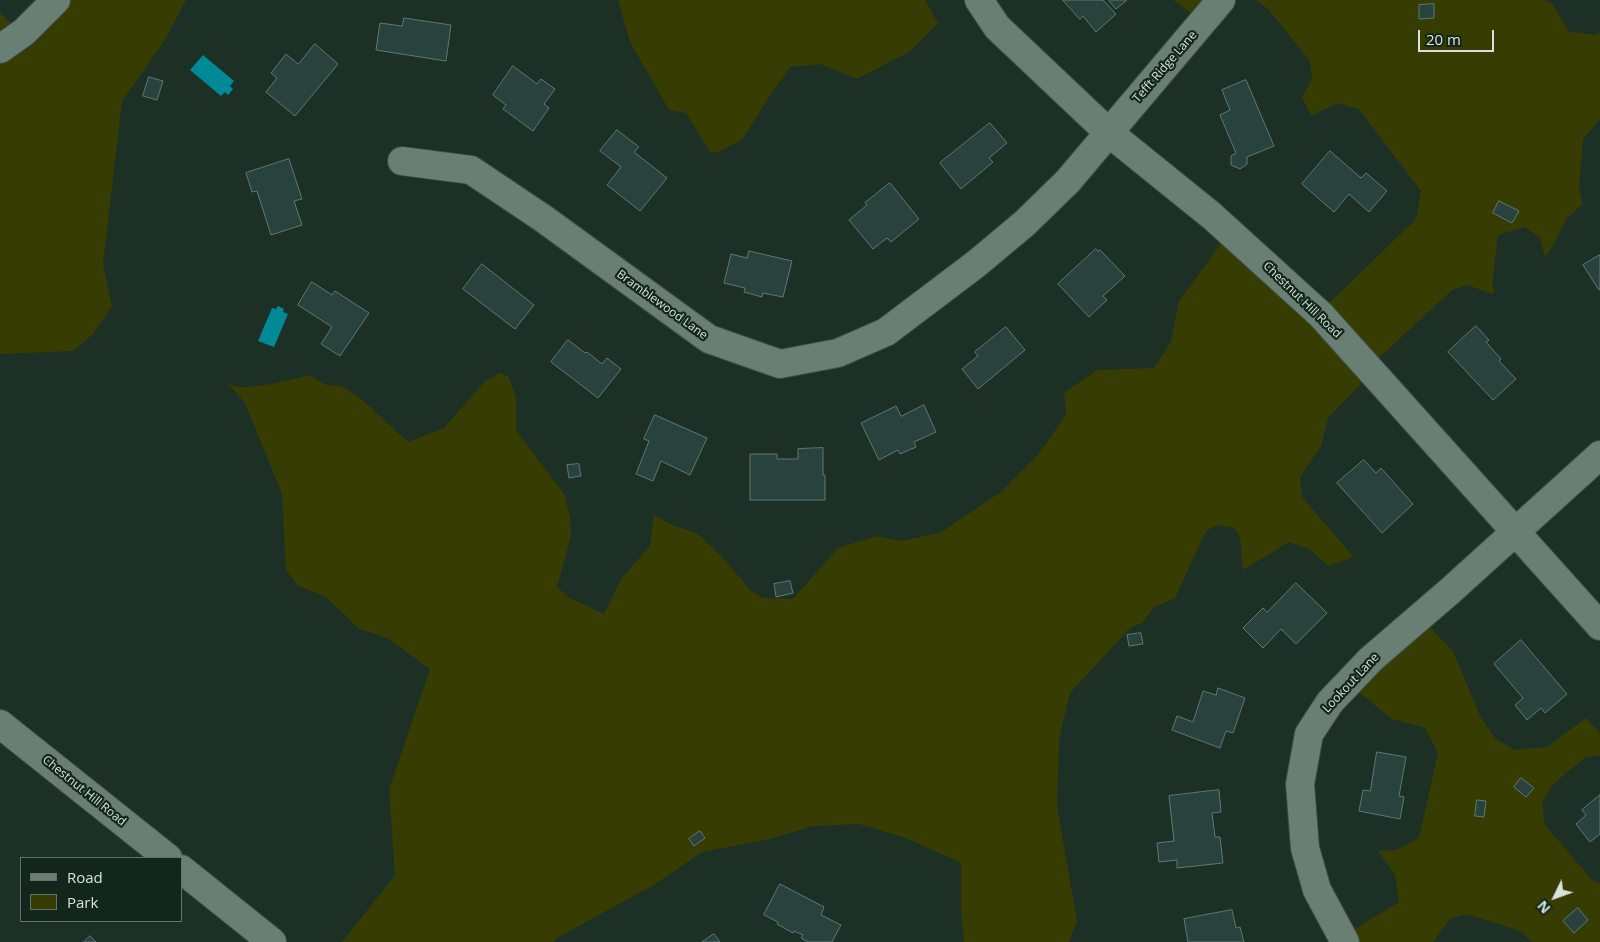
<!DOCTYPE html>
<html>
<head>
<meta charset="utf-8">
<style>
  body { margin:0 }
  #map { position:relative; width:1600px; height:942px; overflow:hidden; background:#1c3026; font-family:"Open Sans",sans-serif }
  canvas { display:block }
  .legend { position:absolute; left:20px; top:857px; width:162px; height:65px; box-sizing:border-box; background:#13261c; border:1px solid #617269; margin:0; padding:6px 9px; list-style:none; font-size:15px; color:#d7e3dc }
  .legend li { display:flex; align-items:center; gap:10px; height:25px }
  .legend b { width:25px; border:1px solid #617269 }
  .north { position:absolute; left:1530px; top:872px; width:50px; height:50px; -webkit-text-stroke:4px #13261c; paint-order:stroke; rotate:228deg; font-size:14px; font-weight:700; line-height:20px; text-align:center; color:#d7e3dc }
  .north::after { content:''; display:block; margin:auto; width:18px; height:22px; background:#d7e3dc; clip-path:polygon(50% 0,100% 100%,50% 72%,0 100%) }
  .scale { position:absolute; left:1418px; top:30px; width:76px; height:22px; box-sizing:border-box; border:2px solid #d7e3dc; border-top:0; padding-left:6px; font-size:15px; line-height:18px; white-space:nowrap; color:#d7e3dc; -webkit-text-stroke:4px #13261c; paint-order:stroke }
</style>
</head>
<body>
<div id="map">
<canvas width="1600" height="942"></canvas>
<ul class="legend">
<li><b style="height:6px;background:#697f73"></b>Road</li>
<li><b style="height:14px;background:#373c02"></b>Park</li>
</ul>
<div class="north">N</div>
<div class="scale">20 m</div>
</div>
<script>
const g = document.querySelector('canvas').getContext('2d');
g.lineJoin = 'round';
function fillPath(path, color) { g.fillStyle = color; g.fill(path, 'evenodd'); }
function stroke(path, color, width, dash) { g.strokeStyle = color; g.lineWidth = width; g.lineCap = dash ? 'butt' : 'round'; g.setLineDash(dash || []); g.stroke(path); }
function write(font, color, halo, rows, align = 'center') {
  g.font = font + ' "Open Sans",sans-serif'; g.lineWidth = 4.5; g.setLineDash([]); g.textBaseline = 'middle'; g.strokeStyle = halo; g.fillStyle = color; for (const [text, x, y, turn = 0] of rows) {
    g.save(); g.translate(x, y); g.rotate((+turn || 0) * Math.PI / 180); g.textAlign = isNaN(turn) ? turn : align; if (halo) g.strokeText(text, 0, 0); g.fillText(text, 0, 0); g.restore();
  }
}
fillPath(new Path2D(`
  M 53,0 L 186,0 L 165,40 L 122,101 L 103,264 L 112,306 L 92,335 L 73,351 L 0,354 L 0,12 L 18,31 Z
  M 618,0 L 925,0 L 938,23 L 909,52 L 857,79 L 820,64 L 790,67 L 771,94 L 742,140 L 718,152 L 710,152 L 686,113 L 669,110 L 630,42 Z
  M 1173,0 L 1220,0 L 1193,14 Z
  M 1256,0 L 1542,0 L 1552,3 L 1568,31 L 1595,35 L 1600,32 L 1600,119 L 1583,139 L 1579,189 L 1583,204 L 1566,219 L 1553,246 L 1545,257 L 1540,238 L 1525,227 L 1498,235 L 1492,286 L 1495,289 L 1493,294 L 1467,285 L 1452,290 L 1379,358 L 1376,368 L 1328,418 L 1321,446 L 1300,477 L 1302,497 L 1354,557 L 1328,566 L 1309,549 L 1289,542 L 1243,570 L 1240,537 L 1234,528 L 1217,525 L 1206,531 L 1175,598 L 1153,608 L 1142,623 L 1131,627 L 1070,693 L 1059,740 L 1057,806 L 1077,921 L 1069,942 L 964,942 L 961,912 L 961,863 L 906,838 L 859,824 L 813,826 L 770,839 L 702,852 L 654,885 L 557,938 L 553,942 L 342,942 L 395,875 L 389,789 L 430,669 L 387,638 L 359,629 L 327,598 L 297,585 L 286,570 L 282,494 L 245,403 L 227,383 C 242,394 292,379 310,375 L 326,385 L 341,386 L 359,397 L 408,442 L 444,428 L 485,381 L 500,373 L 508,376 L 516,397 L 516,430 L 565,495 L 570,519 L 571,536 L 557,587 L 570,598 L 604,614 L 621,579 L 650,546 L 654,515 L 674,526 L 697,533 L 725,560 L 751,591 L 763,598 L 793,599 L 838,548 L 877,536 L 900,541 L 940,533 L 1002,491 L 1037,456 L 1066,415 L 1064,393 L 1097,370 L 1154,368 L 1171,342 L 1179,301 L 1231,230 L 1327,305 L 1416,219 L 1421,191 L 1359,109 L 1337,103 L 1311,116 L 1302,97 L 1312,79 L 1310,61 L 1269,10 Z
  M 1419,616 L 1453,651 L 1481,718 L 1496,739 L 1515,750 L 1547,747 L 1586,718 L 1600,733 L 1600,755 L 1586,757 L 1552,785 L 1542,803 L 1545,825 L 1592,880 L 1600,884 L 1600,942 L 1533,942 L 1518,930 L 1466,914 L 1450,919 L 1433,942 L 1352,942 L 1348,933 L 1399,902 L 1395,875 L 1378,851 L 1396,850 L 1419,838 L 1438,753 L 1425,728 L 1392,719 L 1348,684 Z`), '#373c02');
fillPath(new Path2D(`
  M 203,55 L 234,81 L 230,86 L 233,89 L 228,95 L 225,92 L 221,96 L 190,70 Z
  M 278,306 L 284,309 L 283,312 L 288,314 L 274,347 L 258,341 L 272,308 L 276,309 Z`), '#008997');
const building = new Path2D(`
  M 1063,0 L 1103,0 L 1116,14 L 1096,32 L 1083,16 L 1080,19 Z
  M 1110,0 L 1127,0 L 1116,9 L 1109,1 Z
  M 1434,4 L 1434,18 L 1419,19 L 1419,5 Z
  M 404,18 L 451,25 L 446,61 L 376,50 L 380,23 L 402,26 Z
  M 315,44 L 338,64 L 295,116 L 266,92 L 277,78 L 271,73 L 286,54 L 298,64 Z
  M 513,66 L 537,84 L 541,79 L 555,89 L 544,104 L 549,108 L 533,131 L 503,109 L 506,105 L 493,95 Z
  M 149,77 L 163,81 L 157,100 L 143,96 Z
  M 1246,80 L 1274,146 L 1247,157 L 1247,164 L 1240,169 L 1231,165 L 1231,156 L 1236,153 L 1220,115 L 1230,110 L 1222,90 Z
  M 990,123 L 1007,143 L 989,158 L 993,162 L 961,189 L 940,163 Z
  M 617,130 L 639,147 L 634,152 L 667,178 L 640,211 L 607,185 L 621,167 L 600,151 Z
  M 1330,151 L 1361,178 L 1366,173 L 1387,191 L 1369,212 L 1349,194 L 1334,212 L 1302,184 Z
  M 289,159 L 302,199 L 294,201 L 302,225 L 271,235 L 257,191 L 252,192 L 246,173 Z
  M 890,183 L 919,219 L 891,242 L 887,238 L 873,249 L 849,220 L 867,205 L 865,203 Z
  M 1499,201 L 1519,211 L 1512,223 L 1493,213 Z
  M 1096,249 L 1098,251 L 1100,250 L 1125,276 L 1103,296 L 1107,300 L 1089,317 L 1058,284 Z
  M 749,251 L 792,261 L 783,297 L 763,293 L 762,297 L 744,292 L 745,288 L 724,283 L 731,254 L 747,258 Z
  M 1600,255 L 1600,289 L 1599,290 L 1583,265 Z
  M 482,264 L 534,305 L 515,329 L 463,289 Z
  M 312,282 L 332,295 L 335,291 L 369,313 L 340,356 L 321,344 L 332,327 L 298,305 Z
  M 1476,326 L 1489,340 L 1486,342 L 1501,359 L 1499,361 L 1516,379 L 1493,400 L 1448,352 Z
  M 1006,327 L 1025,350 L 978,389 L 962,369 L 978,356 L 975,352 Z
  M 568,340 L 585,353 L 587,352 L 602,364 L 607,358 L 621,369 L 598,398 L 551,362 Z
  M 924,405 L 936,432 L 914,442 L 916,447 L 900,454 L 898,450 L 879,460 L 861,423 L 896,406 L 901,416 Z
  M 655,415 L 707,438 L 690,475 L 661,461 L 653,481 L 636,474 L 649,441 L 644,439 Z
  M 823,448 L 823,475 L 825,475 L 825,500 L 750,500 L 750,454 L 777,454 L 777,459 L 798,459 L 798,449 Z
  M 1364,460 L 1376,473 L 1381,468 L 1413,504 L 1382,533 L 1337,483 Z
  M 579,464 L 581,476 L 569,478 L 567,465 Z
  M 790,581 L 793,593 L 776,597 L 774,584 Z
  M 1296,583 L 1327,613 L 1296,644 L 1281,629 L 1263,648 L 1243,628 L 1263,608 L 1267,612 Z
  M 1141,633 L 1143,644 L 1129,646 L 1127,635 Z
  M 1521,640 L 1567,694 L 1545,713 L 1541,708 L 1527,720 L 1515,705 L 1523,698 L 1494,664 Z
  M 1218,688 L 1245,698 L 1233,733 L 1226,731 L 1220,748 L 1172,730 L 1177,716 L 1193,722 L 1203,691 L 1216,695 Z
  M 1377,752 L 1406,757 L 1399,796 L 1404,797 L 1400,819 L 1359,811 L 1363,790 L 1370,791 Z
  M 1521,778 L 1534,788 L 1526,797 L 1514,787 Z
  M 1219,790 L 1221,812 L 1212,813 L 1215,837 L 1220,837 L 1223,863 L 1177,868 L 1177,860 L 1159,862 L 1157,843 L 1174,841 L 1169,796 Z
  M 1600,795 L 1600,834 L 1590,842 L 1576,824 L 1586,815 L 1582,810 Z
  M 1477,800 L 1486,801 L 1484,817 L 1475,816 Z
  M 700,831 L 705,838 L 694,846 L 689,839 Z
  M 780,884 L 824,907 L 821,915 L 841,925 L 832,942 L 808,942 L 801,938 L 803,935 L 794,931 L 793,933 L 777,924 L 778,922 L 764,915 Z
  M 1578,908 L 1588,920 L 1574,933 L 1563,921 Z
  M 1232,910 L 1236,928 L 1240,927 L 1244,942 L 1188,942 L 1184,919 Z
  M 714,934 L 720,942 L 702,942 Z
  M 90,936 L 96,942 L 84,942 Z`);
fillPath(building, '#29423e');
stroke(building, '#5e7974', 1);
const minor = new Path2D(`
  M 979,0 L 997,27 L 1108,132 L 1212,216 L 1321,315 L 1600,626
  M 0,49 L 24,32 L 56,0
  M 402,161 L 471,170 L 544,219 L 709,339 L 780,364 L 838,353 L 886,332 L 976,264 L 1025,223 L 1068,181 L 1221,0
  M 0,724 L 168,858
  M 181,869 L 272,942
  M 1345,942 L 1317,890 L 1305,848 L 1300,784 L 1309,734 L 1330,702 L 1371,659 L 1450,591 L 1600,455`);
stroke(minor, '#3c4d44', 30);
stroke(minor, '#697f73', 28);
write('12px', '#d7e3dc', '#13261c', [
  ["Tefft Ridge Lane",1165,67,-49],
  ["Chestnut Hill Road",1302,300,44],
  ["Bramblewood Lane",662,305,36],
  ["Lookout Lane",1351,683,-47],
  ["Chestnut Hill Road",84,791,39]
]);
</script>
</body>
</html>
